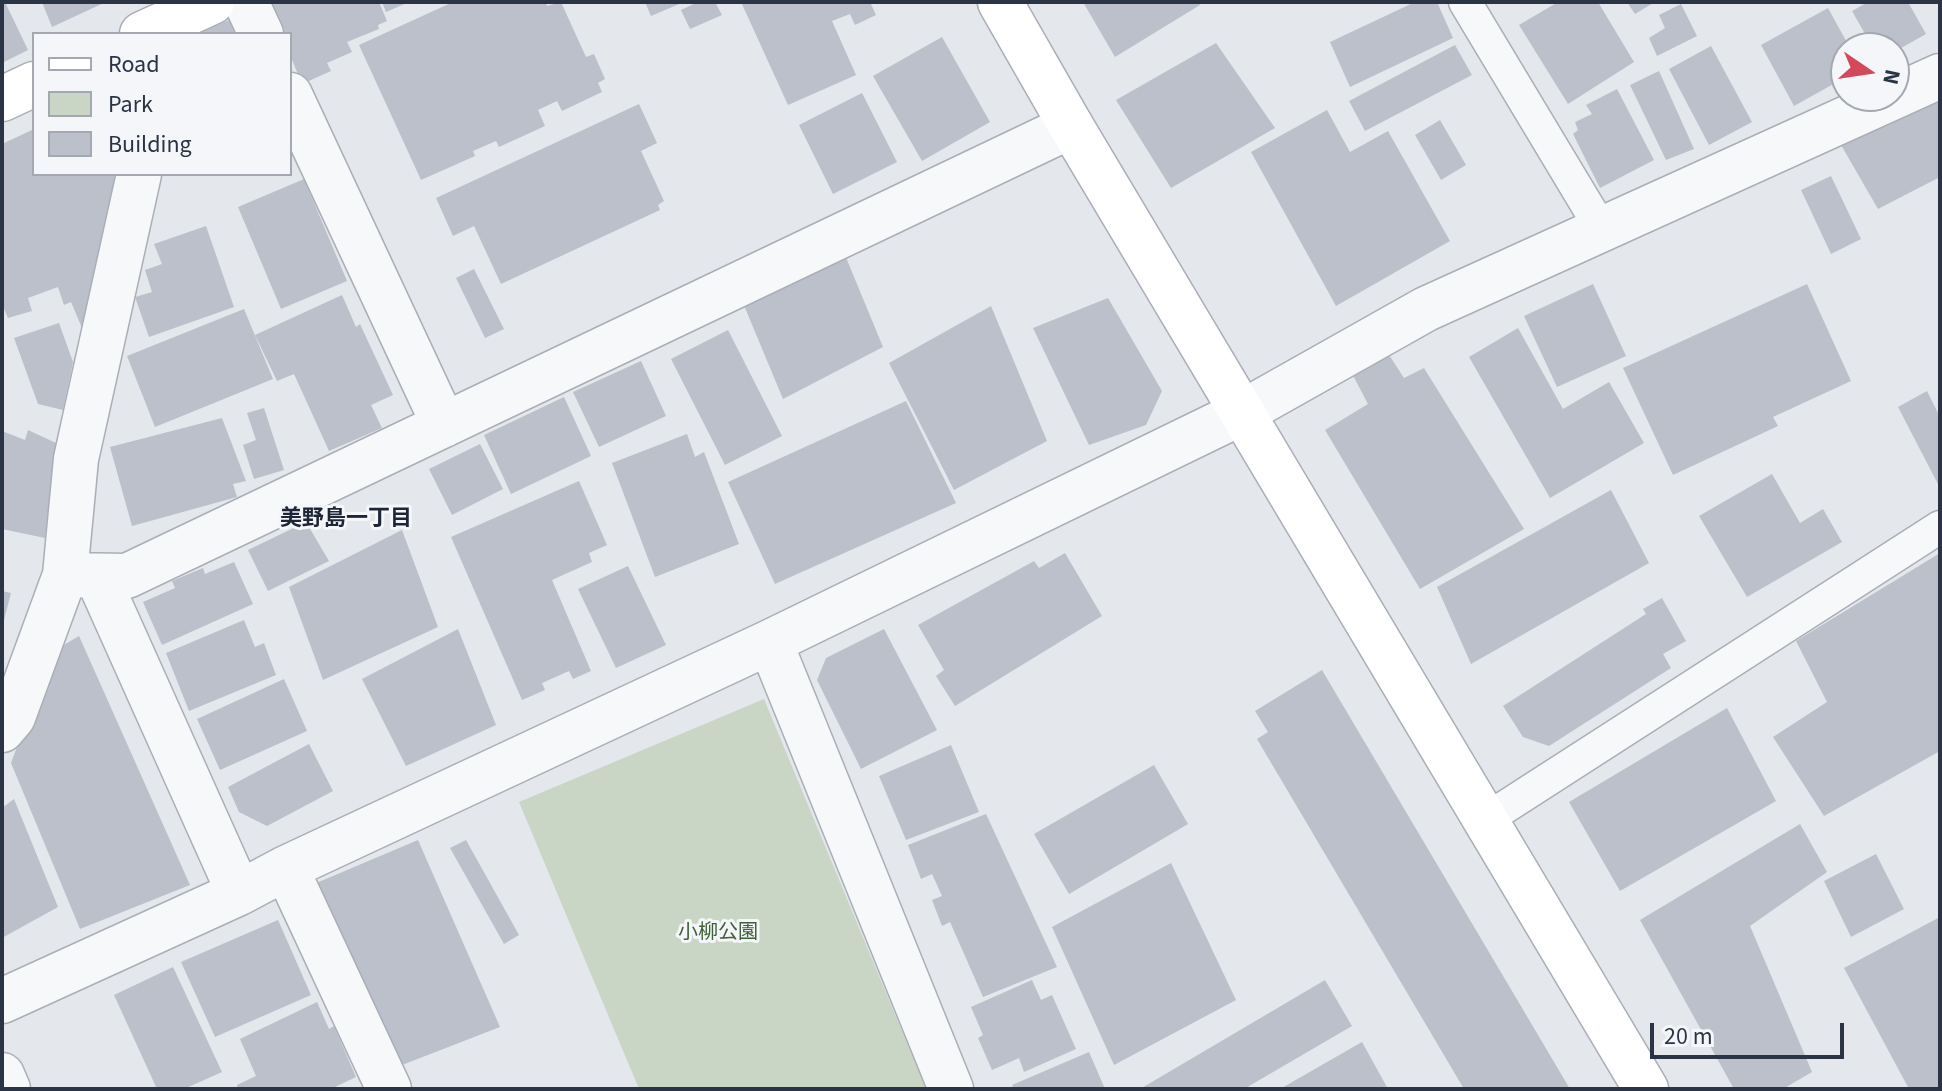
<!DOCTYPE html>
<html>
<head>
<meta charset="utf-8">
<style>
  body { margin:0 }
  #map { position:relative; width:1942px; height:1091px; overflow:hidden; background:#e4e7ec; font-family:"Source Sans 3",sans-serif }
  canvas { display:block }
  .frame { position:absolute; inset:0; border:4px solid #2b3445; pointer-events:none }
  .legend { position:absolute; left:32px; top:32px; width:260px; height:144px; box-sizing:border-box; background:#f4f6f9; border:2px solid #a4a8b1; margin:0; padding:10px 14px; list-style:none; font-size:24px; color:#2b3445 }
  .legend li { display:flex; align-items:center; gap:16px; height:40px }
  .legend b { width:40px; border:2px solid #a4a8b1 }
  .north { position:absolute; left:1830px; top:32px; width:80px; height:80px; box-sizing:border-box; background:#f4f6f9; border:2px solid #a4a8b1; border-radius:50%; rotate:103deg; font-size:22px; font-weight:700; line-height:32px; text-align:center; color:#2b3445 }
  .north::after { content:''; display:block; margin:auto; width:28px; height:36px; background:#d1495b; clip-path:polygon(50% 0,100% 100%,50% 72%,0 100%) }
  .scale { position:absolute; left:1650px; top:1023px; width:194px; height:36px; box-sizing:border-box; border:4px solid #2b3445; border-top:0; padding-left:10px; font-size:24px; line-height:28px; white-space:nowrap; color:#2b3445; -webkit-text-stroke:6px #f4f6f9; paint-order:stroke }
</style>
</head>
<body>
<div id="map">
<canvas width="1942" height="1091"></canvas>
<div class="frame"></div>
<ul class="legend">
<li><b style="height:10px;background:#fff"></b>Road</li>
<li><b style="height:22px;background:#c9d6c5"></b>Park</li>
<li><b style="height:22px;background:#bbc0ca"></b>Building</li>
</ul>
<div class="north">N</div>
<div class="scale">20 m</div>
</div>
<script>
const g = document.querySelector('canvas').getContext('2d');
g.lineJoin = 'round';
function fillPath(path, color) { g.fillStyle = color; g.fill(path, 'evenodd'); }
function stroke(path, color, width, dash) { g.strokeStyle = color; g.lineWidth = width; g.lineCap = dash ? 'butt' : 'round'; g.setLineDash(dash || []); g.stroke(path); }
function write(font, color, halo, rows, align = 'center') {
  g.font = font + ' "Source Sans 3","Noto Sans JP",sans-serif'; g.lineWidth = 6; g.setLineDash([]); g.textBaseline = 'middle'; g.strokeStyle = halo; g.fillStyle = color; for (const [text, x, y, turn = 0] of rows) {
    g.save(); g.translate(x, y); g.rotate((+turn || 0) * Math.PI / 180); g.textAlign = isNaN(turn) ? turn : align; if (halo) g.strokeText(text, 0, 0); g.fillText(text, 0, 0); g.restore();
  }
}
fillPath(new Path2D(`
  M 764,699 L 926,1089 L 639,1089 L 519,802 Z`), '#c9d6c5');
fillPath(new Path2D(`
  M 2,2 L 5,2 L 28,50 L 2,63 Z
  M 42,2 L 106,2 L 52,27 Z
  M 267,2 L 379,2 L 387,21 L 378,25 L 379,29 L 347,42 L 352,52 L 327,63 L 331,71 L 302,84 L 290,55 L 290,34 L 281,34 Z
  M 382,2 L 409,2 L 386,12 Z
  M 453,2 L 546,2 L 547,6 L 561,2 L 586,57 L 594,54 L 605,79 L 598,83 L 602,92 L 562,111 L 557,101 L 538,110 L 545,126 L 499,147 L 496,141 L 473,151 L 475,156 L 421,180 L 359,45 Z
  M 645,2 L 684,2 L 651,16 Z
  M 698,2 L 715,2 L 722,15 L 690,29 L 681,10 Z
  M 741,2 L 870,2 L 876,15 L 855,25 L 850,14 L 832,21 L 856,75 L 788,105 Z
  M 1083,2 L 1198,2 L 1200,5 L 1115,57 Z
  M 1415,2 L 1437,2 L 1453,38 L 1350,87 L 1330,42 Z
  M 1558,2 L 1598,2 L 1634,62 L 1568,104 L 1519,25 Z
  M 1627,2 L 1655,2 L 1635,14 Z
  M 1868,2 L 1908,2 L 1926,34 L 1894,52 L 1894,48 L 1873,48 L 1852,11 Z
  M 1681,4 L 1697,36 L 1657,56 L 1649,38 L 1665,28 L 1659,15 Z
  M 1828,8 L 1850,48 L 1846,48 L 1846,77 L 1794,106 L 1761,45 Z
  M 229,20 L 235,34 L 196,34 Z
  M 942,37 L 990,122 L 922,161 L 873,76 Z
  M 1216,43 L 1275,128 L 1171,188 L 1116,100 Z
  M 1455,45 L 1472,75 L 1365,131 L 1349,101 Z
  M 1711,46 L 1752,122 L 1709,145 L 1669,69 Z
  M 1659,71 L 1694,149 L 1666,160 L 1630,85 Z
  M 1617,89 L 1654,160 L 1600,188 L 1573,134 L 1578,130 L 1575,122 L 1592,114 L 1586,105 Z
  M 1940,90 L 1940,177 L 1878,209 L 1837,138 Z
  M 862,93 L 897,162 L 833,194 L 799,125 Z
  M 639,104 L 657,143 L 641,151 L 664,201 L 658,205 L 660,210 L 501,284 L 474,226 L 453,236 L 436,198 Z
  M 1327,110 L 1350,152 L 1388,131 L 1450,241 L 1336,306 L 1251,152 Z
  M 1440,120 L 1466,165 L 1441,180 L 1415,135 Z
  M 34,129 L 34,174 L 116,174 L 82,328 L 71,302 L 64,305 L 58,287 L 28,298 L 32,311 L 8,318 L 2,304 L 2,144 Z
  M 1831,176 L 1861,239 L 1831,254 L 1801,190 Z
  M 304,179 L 347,281 L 281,309 L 238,207 Z
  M 206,226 L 234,307 L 149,337 L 135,297 L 152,292 L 145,270 L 162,264 L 154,244 Z
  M 845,255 L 883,347 L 783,399 L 743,303 Z
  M 474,269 L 504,329 L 485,338 L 456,278 Z
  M 1593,284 L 1626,356 L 1557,387 L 1524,316 Z
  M 1807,284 L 1851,381 L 1773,417 L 1778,426 L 1673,475 L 1623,368 Z
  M 342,295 L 356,327 L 360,324 L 393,395 L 371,405 L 382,428 L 329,451 L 294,374 L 277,381 L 255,335 Z
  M 1108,298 L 1162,391 L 1146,425 L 1089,445 L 1033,328 Z
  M 991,306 L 1047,441 L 954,490 L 889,363 Z
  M 244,309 L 273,379 L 155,427 L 127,356 Z
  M 59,323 L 73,362 L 63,410 L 38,404 L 14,338 Z
  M 1518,328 L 1563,409 L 1609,382 L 1644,443 L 1550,498 L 1469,357 Z
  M 728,330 L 782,436 L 725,465 L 671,359 Z
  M 1382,344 L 1404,378 L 1424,368 L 1524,529 L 1420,589 L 1325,430 L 1368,404 L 1348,366 Z
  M 641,361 L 666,416 L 599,447 L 573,392 Z
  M 1927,391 L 1940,417 L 1940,488 L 1898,407 Z
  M 564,397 L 591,456 L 511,494 L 484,435 Z
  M 906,401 L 956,503 L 775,584 L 728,482 Z
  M 264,408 L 284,470 L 254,479 L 243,445 L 256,440 L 247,413 Z
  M 222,418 L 246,481 L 233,484 L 237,497 L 132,526 L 110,447 Z
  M 28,430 L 56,443 L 45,538 L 2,529 L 2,431 L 25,440 Z
  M 687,434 L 695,457 L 704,452 L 739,544 L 655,577 L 612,463 Z
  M 480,444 L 503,489 L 452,515 L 429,469 Z
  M 1772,474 L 1800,523 L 1823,509 L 1842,542 L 1747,597 L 1699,516 Z
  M 579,481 L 607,545 L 589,553 L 592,562 L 552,580 L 591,671 L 573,679 L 569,671 L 542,683 L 545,690 L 522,700 L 451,537 Z
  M 1611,490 L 1649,563 L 1471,664 L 1437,587 Z
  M 306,522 L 329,561 L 268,591 L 248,550 Z
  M 402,530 L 438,627 L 323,680 L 289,587 Z
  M 1065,553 L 1102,616 L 955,706 L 936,676 L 944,670 L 918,625 L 1034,561 L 1039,568 Z
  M 1940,553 L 1940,751 L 1824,816 L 1773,737 L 1827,702 L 1796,641 Z
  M 234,562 L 253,604 L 162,645 L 143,602 L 175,588 L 172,581 L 203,568 L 205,574 Z
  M 628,566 L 666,645 L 616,668 L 578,589 Z
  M 2,591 L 11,593 L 3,624 L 2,623 Z
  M 1662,598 L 1686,641 L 1663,654 L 1671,668 L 1549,746 L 1523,737 L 1503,706 L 1646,614 L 1643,609 Z
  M 244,620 L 255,647 L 264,643 L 276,675 L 189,711 L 166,653 Z
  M 458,629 L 496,725 L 406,766 L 362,679 Z
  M 884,629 L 937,730 L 861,769 L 817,680 L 826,658 Z
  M 79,636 L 190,885 L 80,929 L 11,763 L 52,652 Z
  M 1322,670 L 1570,1089 L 1464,1089 L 1257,739 L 1268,732 L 1255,711 Z
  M 284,679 L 307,731 L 220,770 L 197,719 Z
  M 1727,708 L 1776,801 L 1620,891 L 1569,802 Z
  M 309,744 L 333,791 L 267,826 L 239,812 L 228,787 Z
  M 951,745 L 979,812 L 906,840 L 879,776 Z
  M 1154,765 L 1188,824 L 1069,894 L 1034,834 Z
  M 14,799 L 58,907 L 2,938 L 2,808 Z
  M 986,814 L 1057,967 L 983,997 L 950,922 L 942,926 L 932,900 L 942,896 L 932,874 L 921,879 L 908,845 Z
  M 1800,824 L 1827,872 L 1750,926 L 1812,1072 L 1783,1089 L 1734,1089 L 1640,920 Z
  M 418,840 L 500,1027 L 402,1065 L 314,884 Z
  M 466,840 L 519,935 L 504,944 L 450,848 Z
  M 1876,854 L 1904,909 L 1851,937 L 1824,881 Z
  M 1171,863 L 1236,1000 L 1114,1065 L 1052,927 Z
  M 1940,917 L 1940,1089 L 1909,1089 L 1844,968 Z
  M 278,920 L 311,995 L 215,1037 L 181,962 Z
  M 173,967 L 222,1072 L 184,1089 L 157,1089 L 114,995 Z
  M 1032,980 L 1041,1000 L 1052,995 L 1076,1049 L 1024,1072 L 1019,1058 L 992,1070 L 978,1038 L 983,1035 L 971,1007 Z
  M 1325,980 L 1352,1026 L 1244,1089 L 1140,1089 Z
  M 317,1002 L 329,1029 L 334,1026 L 356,1077 L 335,1087 L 336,1089 L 238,1089 L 237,1085 L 256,1076 L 240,1039 Z
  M 1362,1042 L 1388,1089 L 1280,1089 Z
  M 1089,1052 L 1105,1089 L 1014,1089 L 1012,1085 Z`), '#bbc0ca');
const lane = new Path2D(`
  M 1465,2 L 1602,230
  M 1485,820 L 1940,527`);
const street = new Path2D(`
  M 246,2 L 261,34
  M 290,95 L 444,425
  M 65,575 L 127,576 L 1071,126
  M 97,576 L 239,893
  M 770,642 L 951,1089
  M 2,730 L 13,717 L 65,575 L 76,459 L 139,174
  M 286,868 L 389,1089
  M 2,1001 L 239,893 L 286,868 L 770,642 L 1243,412 L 1426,309 L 1940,76
  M 2,1075 L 8,1089`);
const secondary = new Path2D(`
  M 1000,2 L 1071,126 L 1646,1089
  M 142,34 L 212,2
  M 2,99 L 34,84`);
stroke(lane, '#a9aeb7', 35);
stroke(street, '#a9aeb7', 47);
stroke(secondary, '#a9aeb7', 47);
stroke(lane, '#f7f8fa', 32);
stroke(street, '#f7f8fa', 44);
stroke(secondary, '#fff', 44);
write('20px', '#3f6138', '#f4f6f9', [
  ["小柳公園",718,934]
]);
write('bold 22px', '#1d2536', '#f4f6f9', [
  ["美野島一丁目",346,520]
]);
</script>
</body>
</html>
